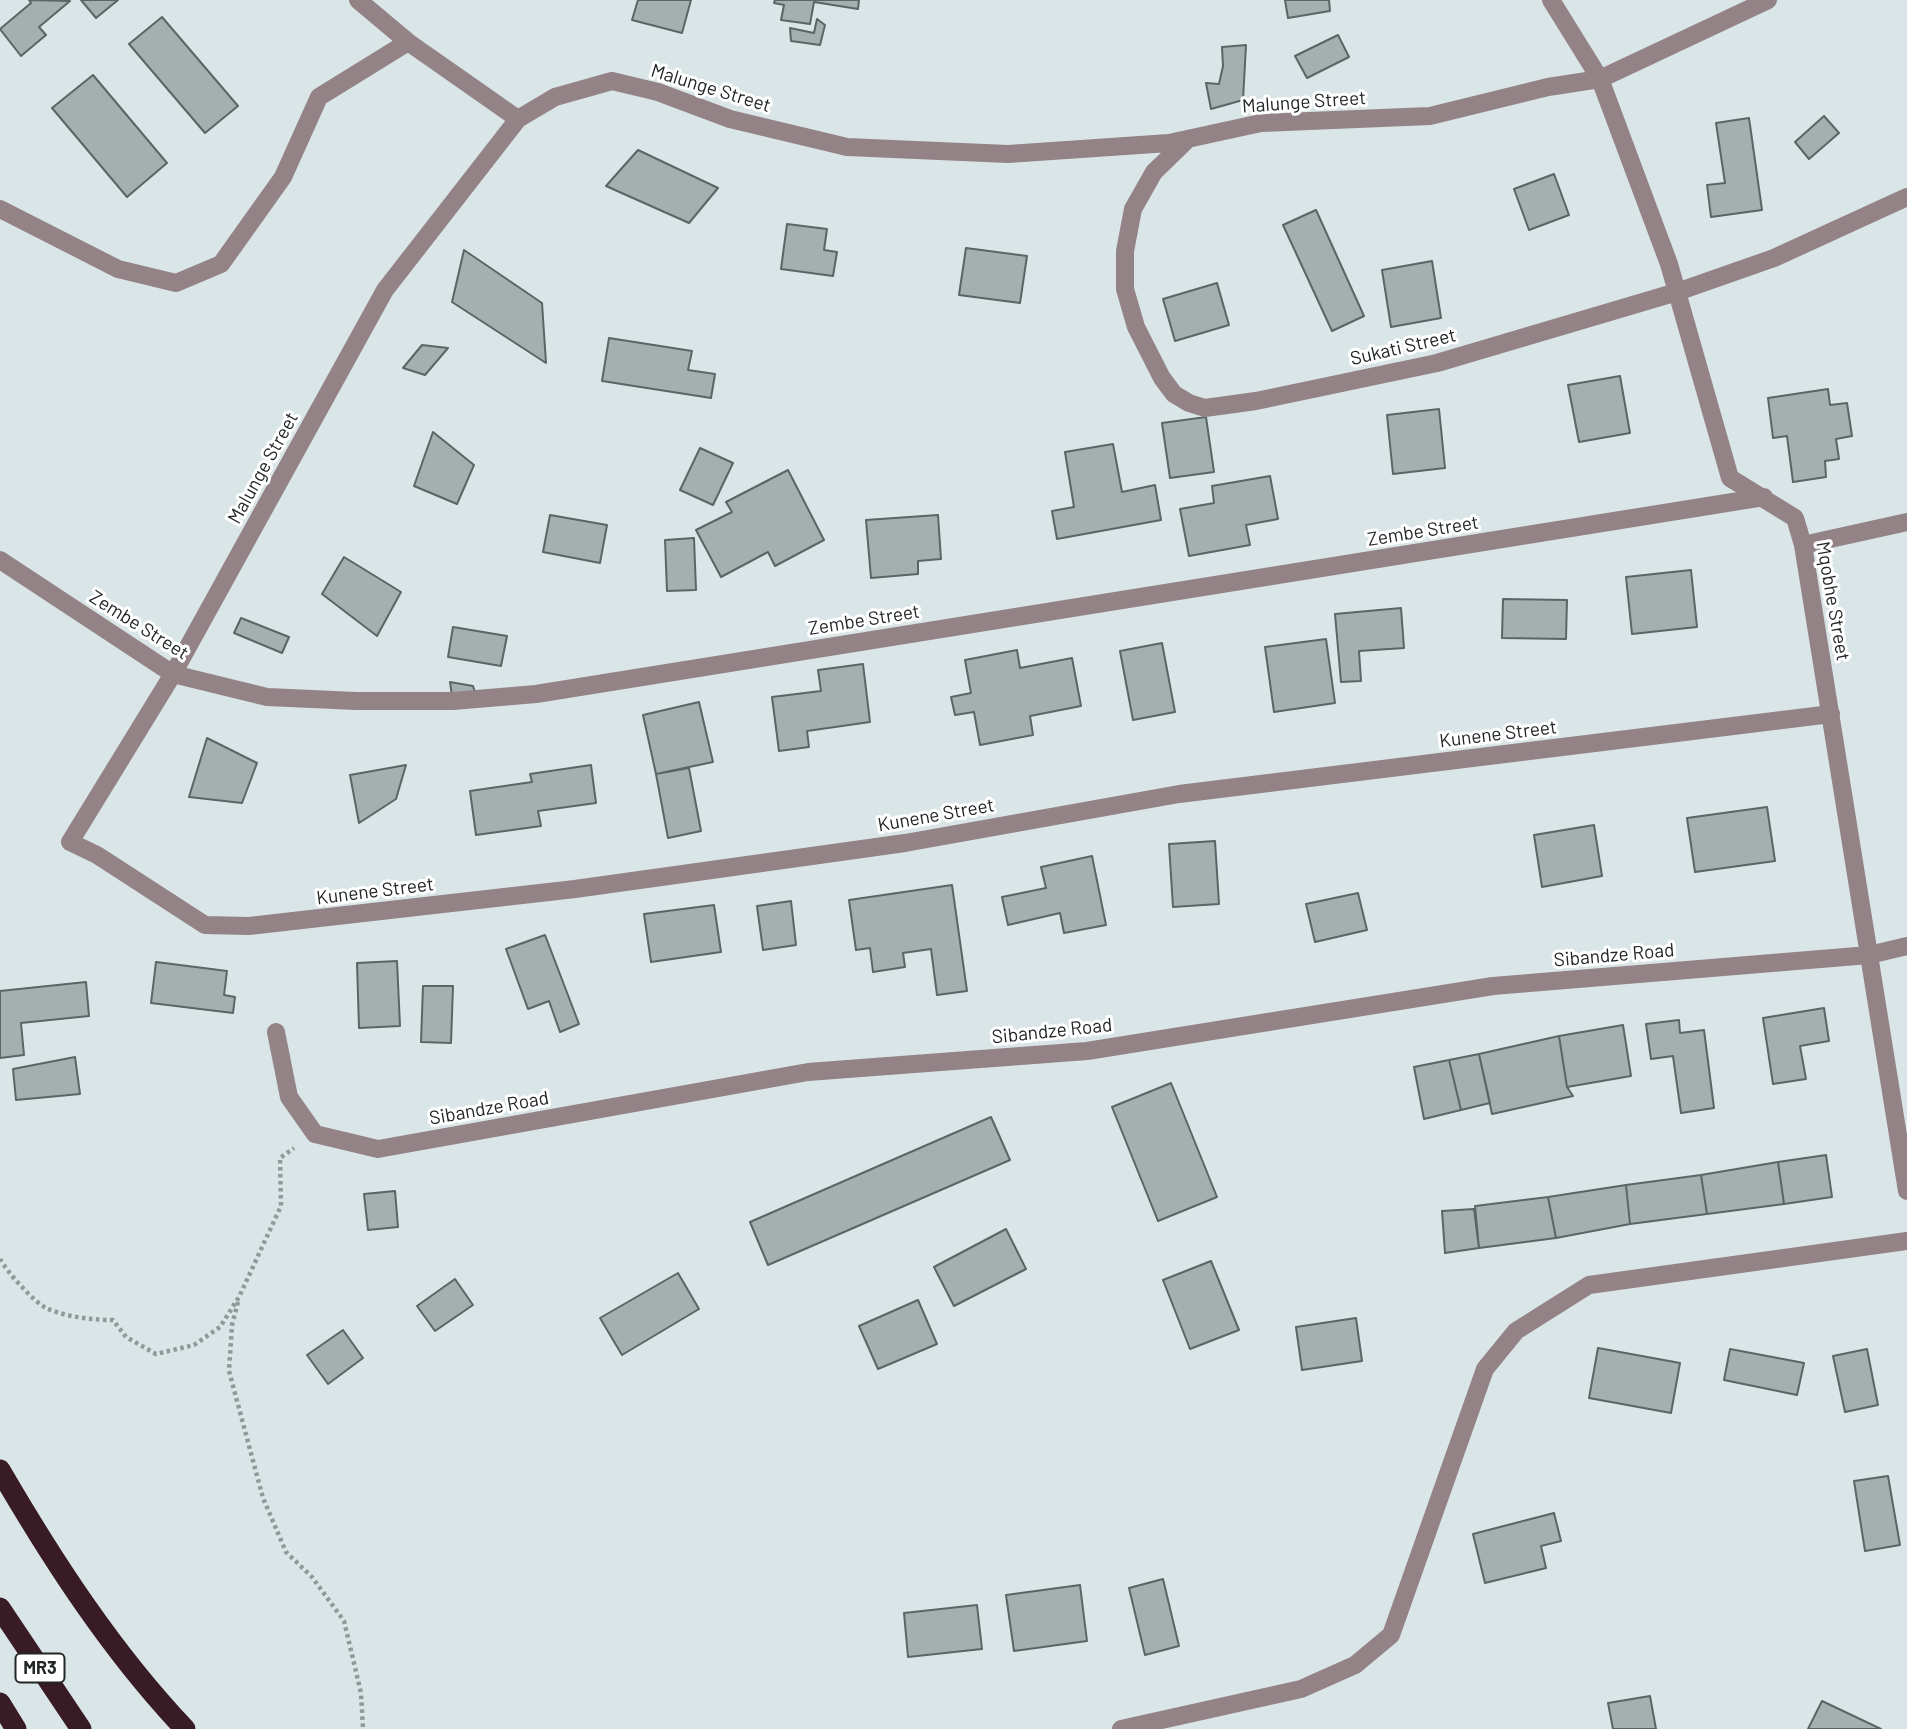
<!DOCTYPE html>
<html>
<head>
<meta charset="utf-8">
<style>
  body { margin:0 }
  canvas { display:block; background:#d9e5e6 }
</style>
</head>
<body>
<canvas width="1907" height="1729"></canvas>
<script>
const g = document.querySelector('canvas').getContext('2d');
g.lineJoin = 'round';
function fillPath(path, color) { g.fillStyle = color; g.fill(path, 'evenodd'); }
function stroke(path, color, width, dash) { g.strokeStyle = color; g.lineWidth = width; g.lineCap = dash ? 'butt' : 'round'; g.setLineDash(dash || []); g.stroke(path); }
function write(font, color, halo, rows, align = 'center') {
  g.font = font + ' Barlow,sans-serif'; g.lineWidth = 6; g.setLineDash([]); g.textBaseline = 'middle'; g.strokeStyle = halo; g.fillStyle = color; for (const [text, x, y, turn = 0] of rows) {
    g.save(); g.translate(x, y); g.rotate((+turn || 0) * Math.PI / 180); g.textAlign = isNaN(turn) ? turn : align; if (halo) g.strokeText(text, 0, 0); g.fillText(text, 0, 0); g.restore();
  }
}
const building = new Path2D(`
  M 29,0 L 70,1 L 39,27 L 46,35 L 21,56 L 0,29 L 31,3 Z
  M 81,0 L 118,0 L 96,18 Z
  M 638,0 L 691,0 L 682,33 L 632,20 Z
  M 775,0 L 859,0 L 858,9 L 814,2 L 810,24 L 781,20 L 784,5 L 774,3 Z
  M 1285,0 L 1329,0 L 1330,11 L 1288,18 Z
  M 162,17 L 238,106 L 205,133 L 129,44 Z
  M 817,19 L 825,25 L 820,45 L 791,41 L 790,28 L 814,33 Z
  M 1338,35 L 1349,57 L 1307,78 L 1295,56 Z
  M 1246,45 L 1243,100 L 1211,109 L 1206,83 L 1219,84 L 1223,66 L 1222,47 Z
  M 93,75 L 167,163 L 127,197 L 52,108 Z
  M 1824,116 L 1839,133 L 1809,159 L 1795,142 Z
  M 1749,118 L 1762,210 L 1711,217 L 1707,185 L 1725,183 L 1716,123 Z
  M 638,150 L 718,188 L 689,223 L 606,186 Z
  M 1554,174 L 1569,215 L 1529,230 L 1514,189 Z
  M 1316,210 L 1364,316 L 1332,331 L 1283,225 Z
  M 787,224 L 827,229 L 824,250 L 837,252 L 833,276 L 781,269 Z
  M 966,248 L 1027,256 L 1020,303 L 959,295 Z
  M 464,250 L 542,303 L 546,363 L 452,302 Z
  M 1432,261 L 1441,318 L 1391,327 L 1382,270 Z
  M 1217,283 L 1229,325 L 1175,341 L 1163,299 Z
  M 609,338 L 692,351 L 688,370 L 715,374 L 711,398 L 602,381 Z
  M 422,345 L 448,348 L 425,375 L 403,368 Z
  M 1620,376 L 1630,433 L 1579,442 L 1568,385 Z
  M 1828,389 L 1830,405 L 1847,403 L 1852,436 L 1836,439 L 1839,459 L 1825,461 L 1826,477 L 1793,482 L 1787,436 L 1773,438 L 1768,398 Z
  M 1439,409 L 1445,468 L 1393,474 L 1387,415 Z
  M 1206,417 L 1214,472 L 1170,478 L 1162,423 Z
  M 433,432 L 474,465 L 457,504 L 414,486 Z
  M 1113,444 L 1122,492 L 1155,485 L 1161,520 L 1057,539 L 1052,511 L 1074,507 L 1065,452 Z
  M 700,448 L 733,463 L 713,505 L 680,490 Z
  M 788,470 L 824,540 L 775,566 L 768,552 L 721,577 L 696,530 L 732,512 L 726,502 Z
  M 1270,476 L 1278,519 L 1246,525 L 1250,545 L 1189,556 L 1180,509 L 1214,503 L 1212,486 Z
  M 550,515 L 607,525 L 600,563 L 543,552 Z
  M 938,515 L 941,559 L 918,561 L 918,574 L 871,578 L 866,520 Z
  M 694,538 L 696,590 L 667,591 L 665,540 Z
  M 344,557 L 401,592 L 377,636 L 322,594 Z
  M 1691,570 L 1697,627 L 1632,634 L 1626,577 Z
  M 1503,599 L 1567,600 L 1566,639 L 1502,638 Z
  M 1401,608 L 1404,648 L 1359,651 L 1361,681 L 1341,682 L 1335,614 Z
  M 241,618 L 289,637 L 282,653 L 234,633 Z
  M 453,627 L 507,636 L 501,666 L 448,657 Z
  M 1326,639 L 1335,703 L 1274,712 L 1265,647 Z
  M 1162,643 L 1175,712 L 1133,720 L 1120,651 Z
  M 1017,650 L 1020,668 L 1072,658 L 1081,706 L 1030,716 L 1033,735 L 980,745 L 974,712 L 955,715 L 951,697 L 971,693 L 965,660 Z
  M 863,664 L 870,722 L 807,731 L 809,747 L 779,751 L 772,697 L 821,691 L 818,670 Z
  M 450,682 L 473,686 L 476,695 L 452,696 Z
  M 699,702 L 713,762 L 656,774 L 643,715 Z
  M 207,738 L 257,763 L 242,803 L 189,797 Z
  M 406,765 L 396,799 L 359,823 L 350,775 Z
  M 591,765 L 596,803 L 538,811 L 541,826 L 476,835 L 470,791 L 532,782 L 530,774 Z
  M 689,768 L 701,831 L 668,838 L 656,774 Z
  M 1767,807 L 1775,861 L 1695,872 L 1687,818 Z
  M 1594,825 L 1602,876 L 1542,887 L 1534,835 Z
  M 1215,841 L 1219,904 L 1173,907 L 1169,844 Z
  M 1092,856 L 1106,925 L 1064,933 L 1060,913 L 1008,925 L 1002,897 L 1046,888 L 1041,867 Z
  M 952,885 L 967,991 L 937,995 L 931,949 L 903,953 L 905,967 L 873,972 L 870,948 L 856,950 L 849,900 Z
  M 1358,893 L 1367,930 L 1315,942 L 1306,904 Z
  M 791,901 L 796,945 L 763,950 L 757,906 Z
  M 714,905 L 721,952 L 651,962 L 644,914 Z
  M 545,935 L 579,1024 L 560,1032 L 549,1001 L 528,1009 L 506,949 Z
  M 397,961 L 400,1026 L 359,1028 L 357,963 Z
  M 156,962 L 227,971 L 224,995 L 235,997 L 233,1013 L 151,1003 Z
  M 86,982 L 89,1016 L 21,1023 L 24,1055 L 0,1058 L 0,991 Z
  M 423,986 L 453,986 L 451,1043 L 421,1042 Z
  M 1824,1008 L 1829,1041 L 1800,1046 L 1806,1079 L 1773,1084 L 1763,1018 Z
  M 1679,1020 L 1680,1033 L 1704,1030 L 1714,1108 L 1681,1113 L 1673,1056 L 1651,1059 L 1646,1024 Z
  M 1623,1025 L 1631,1076 L 1567,1087 L 1559,1036 Z
  M 1559,1036 L 1567,1087 L 1573,1096 L 1492,1114 L 1479,1054 Z
  M 1479,1054 L 1490,1103 L 1461,1110 L 1449,1060 Z
  M 75,1057 L 80,1094 L 16,1100 L 13,1069 Z
  M 1449,1060 L 1461,1110 L 1424,1119 L 1414,1067 Z
  M 1171,1083 L 1217,1197 L 1158,1221 L 1112,1107 Z
  M 991,1117 L 1010,1160 L 768,1265 L 750,1222 Z
  M 1826,1155 L 1832,1197 L 1784,1204 L 1778,1162 Z
  M 1778,1162 L 1784,1204 L 1707,1214 L 1701,1175 Z
  M 1701,1175 L 1707,1214 L 1630,1224 L 1626,1185 Z
  M 1626,1185 L 1630,1224 L 1556,1238 L 1548,1197 Z
  M 395,1191 L 398,1227 L 368,1230 L 364,1194 Z
  M 1548,1197 L 1556,1238 L 1479,1248 L 1475,1206 Z
  M 1474,1209 L 1479,1248 L 1445,1253 L 1442,1211 Z
  M 1006,1229 L 1026,1269 L 954,1306 L 934,1267 Z
  M 1211,1261 L 1239,1330 L 1190,1349 L 1163,1280 Z
  M 678,1273 L 699,1309 L 622,1355 L 600,1318 Z
  M 455,1279 L 473,1305 L 435,1331 L 417,1306 Z
  M 918,1300 L 937,1344 L 878,1369 L 859,1326 Z
  M 1356,1318 L 1362,1361 L 1302,1370 L 1296,1327 Z
  M 343,1330 L 363,1358 L 328,1384 L 307,1355 Z
  M 1598,1348 L 1680,1363 L 1671,1413 L 1589,1398 Z
  M 1730,1349 L 1804,1363 L 1797,1395 L 1724,1380 Z
  M 1867,1349 L 1878,1405 L 1845,1412 L 1833,1356 Z
  M 1888,1476 L 1900,1545 L 1865,1551 L 1854,1481 Z
  M 1554,1513 L 1561,1541 L 1541,1546 L 1546,1568 L 1485,1583 L 1473,1534 Z
  M 1163,1579 L 1179,1646 L 1145,1655 L 1129,1588 Z
  M 1080,1585 L 1087,1641 L 1014,1651 L 1006,1595 Z
  M 977,1605 L 982,1649 L 908,1657 L 904,1613 Z
  M 1650,1696 L 1656,1729 L 1613,1729 L 1608,1703 Z
  M 1822,1701 L 1881,1729 L 1808,1729 Z`);
fillPath(building, '#a4b0b0');
stroke(building, '#5a6566', 2);
stroke(new Path2D(`
  M 0,1259 C 7,1272 34,1302 46,1308 C 66,1317 92,1320 113,1320 L 126,1337 L 156,1354 L 194,1345 L 220,1327 L 239,1297 L 281,1206 L 280,1158 L 294,1148
  M 238,1302 L 232,1325 L 229,1371 L 263,1498 L 286,1552 L 312,1577 L 344,1621 L 361,1693 L 363,1729`), '#90999a', 4.5, [3.5, 3.5]);
stroke(new Path2D(`
  M 358,0 L 408,42 L 518,119
  M 1551,0 L 1600,79 L 1669,264 L 1730,478 L 1795,518 L 1803,545 L 1907,1191
  M 1768,0 L 1600,79 L 1548,87 L 1430,116 L 1261,123 L 1169,143 L 1008,154 L 847,147 L 730,119 L 658,92 L 612,81 L 555,97 L 518,119 L 385,290 L 173,674 L 70,842 L 97,855 L 205,925 L 249,926 L 575,889 L 905,843 L 1179,794 L 1831,714
  M 1188,139 L 1154,172 L 1133,209 L 1125,251 L 1125,289 L 1136,327 L 1162,378 L 1174,394 L 1189,403 L 1205,408 L 1256,401 L 1437,363 L 1677,292 L 1774,258 L 1907,197
  M 0,209 L 118,269 L 176,283 L 221,264 L 283,177 L 319,97 L 408,42
  M 1803,545 L 1907,522
  M 0,560 L 173,674 L 267,697 L 356,701 L 453,701 L 536,694 L 1764,497
  M 276,1032 L 289,1097 L 315,1134 L 378,1149 L 808,1072 L 1087,1051 L 1493,986 L 1869,955 L 1907,946
  M 1121,1729 L 1301,1689 L 1355,1665 L 1391,1635 L 1485,1369 L 1516,1331 L 1589,1285 L 1907,1241`), '#938286', 18);
stroke(new Path2D(`
  M 0,1470 C 53,1561 112,1652 185,1729
  M 0,1608 L 81,1729
  M 0,1703 L 16,1729`), '#381b24', 21);
for (const [x, y, w] of [
  [40,1668,49]
]) { const box = new Path2D(); box.roundRect(x - w / 2, y - 14.5, w, 29, 5); g.fillStyle = '#fff'; g.fill(box); stroke(box, '#222627', 2); }
write('bold 18px', '#222627', null, [
  ["MR3",40,1668]
]);
write('19px', '#222627', '#fff', [
  ["Malunge Street",711,88,17],
  ["Malunge Street",1304,102,-4],
  ["Sukati Street",1403,347,-13],
  ["Malunge Street",263,468,-61],
  ["Zembe Street",1423,531,-9],
  ["Mqobhe Street",1833,601,80],
  ["Zembe Street",864,620,-9],
  ["Zembe Street",139,625,32],
  ["Kunene Street",1498,734,-7],
  ["Kunene Street",936,815,-10],
  ["Kunene Street",375,891,-7],
  ["Sibandze Road",1614,955,-5],
  ["Sibandze Road",1052,1031,-6],
  ["Sibandze Road",489,1108,-10]
]);
</script>
</body>
</html>
